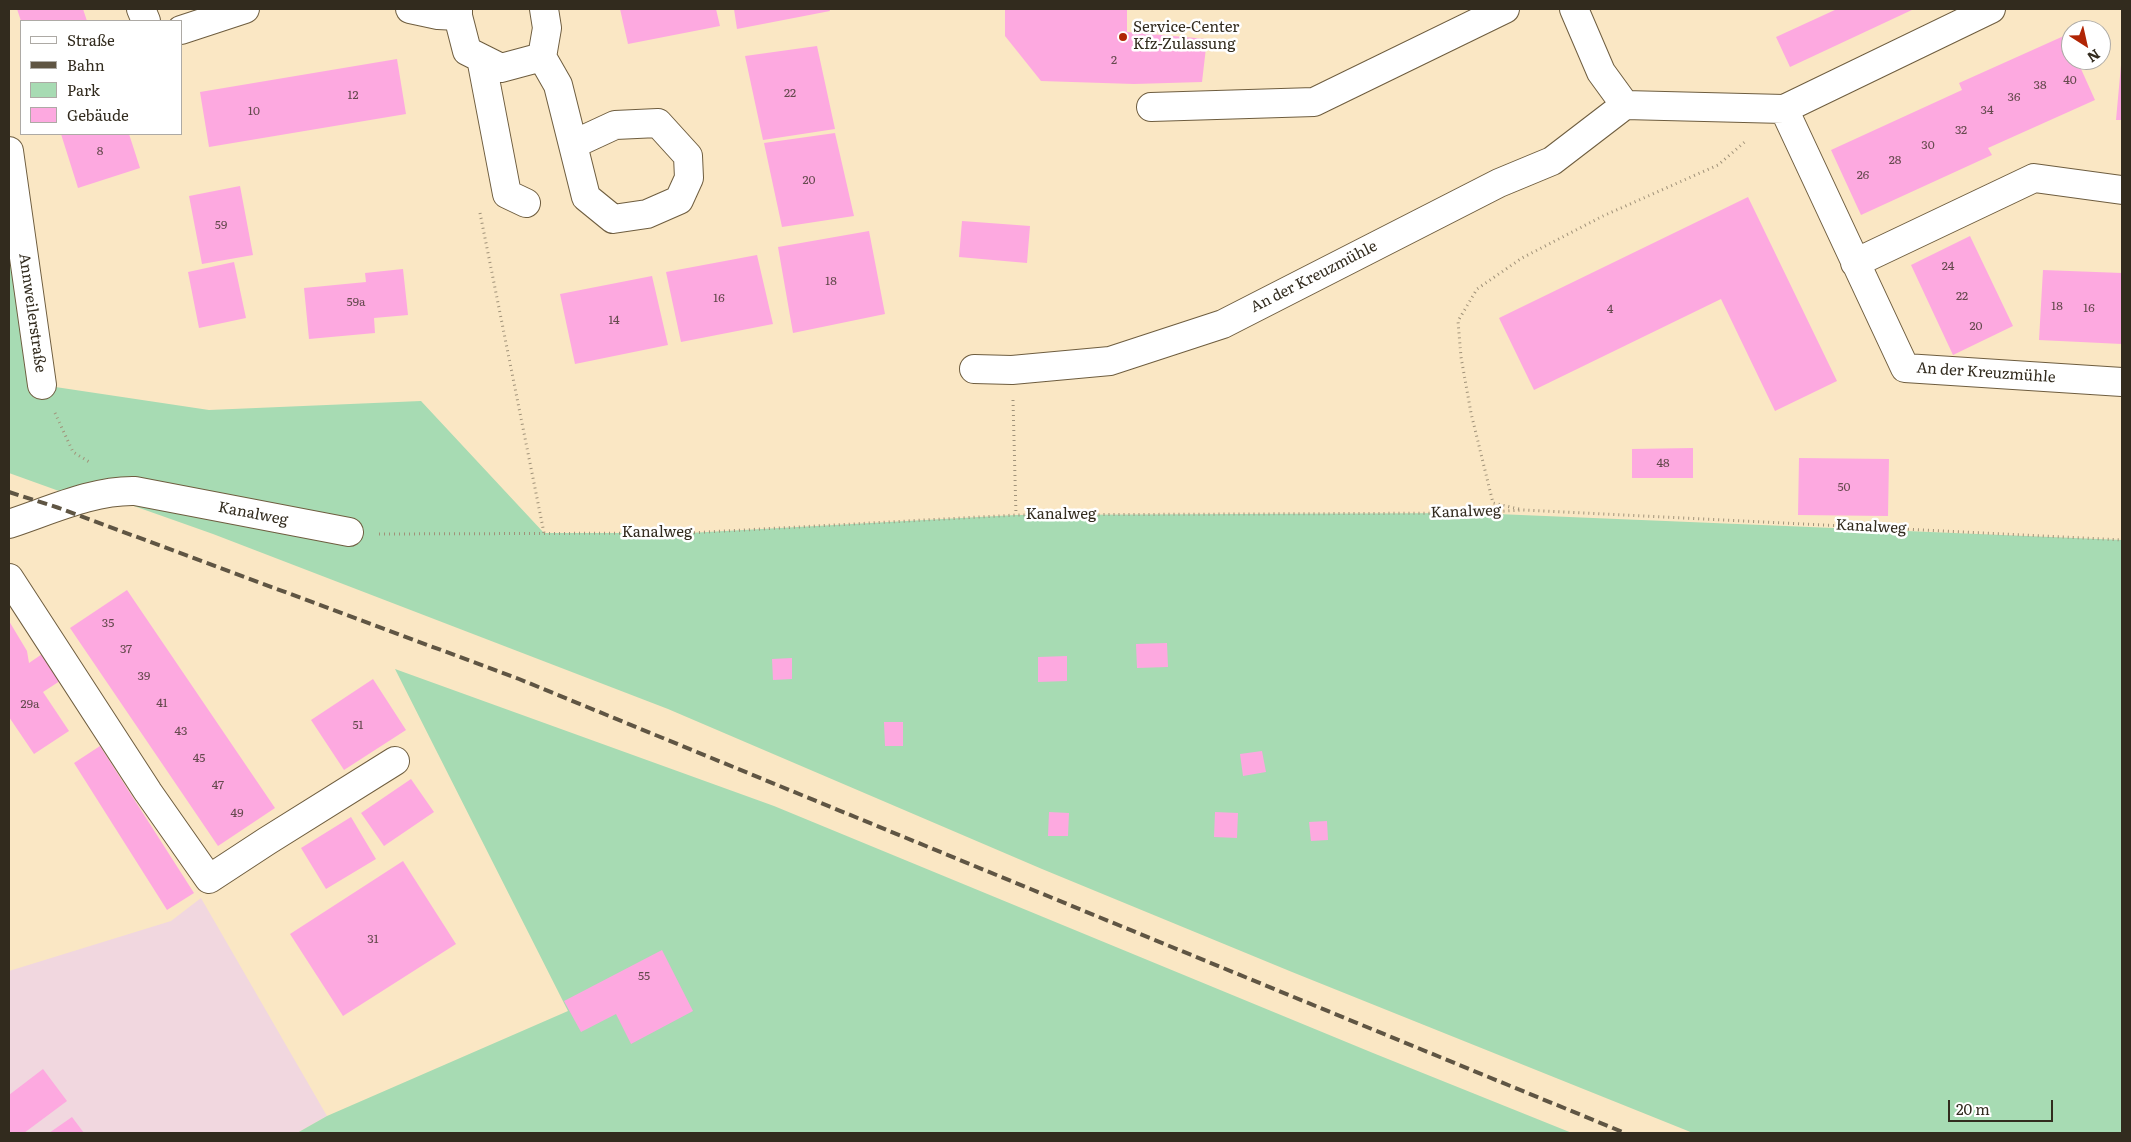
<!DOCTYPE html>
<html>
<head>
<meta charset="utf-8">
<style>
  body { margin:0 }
  #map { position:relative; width:2131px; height:1142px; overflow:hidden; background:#fae7c4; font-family:Literata,serif }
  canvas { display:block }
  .frame { position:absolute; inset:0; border:10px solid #322b1e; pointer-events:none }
  .legend { position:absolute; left:20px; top:20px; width:162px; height:115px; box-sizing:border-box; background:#fff; border:1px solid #adaaa5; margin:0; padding:6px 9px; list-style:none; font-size:15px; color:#322b1e }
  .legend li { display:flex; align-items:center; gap:10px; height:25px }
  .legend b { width:25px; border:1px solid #adaaa5 }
  .north { position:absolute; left:2061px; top:20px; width:50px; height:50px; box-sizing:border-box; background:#fff; border:1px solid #adaaa5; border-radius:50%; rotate:145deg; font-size:14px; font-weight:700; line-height:20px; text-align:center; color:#322b1e }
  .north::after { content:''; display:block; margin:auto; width:18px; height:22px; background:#b12505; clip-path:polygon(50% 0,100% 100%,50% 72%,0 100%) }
  .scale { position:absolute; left:1948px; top:1100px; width:105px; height:22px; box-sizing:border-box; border:2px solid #322b1e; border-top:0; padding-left:6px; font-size:15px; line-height:18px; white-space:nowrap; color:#322b1e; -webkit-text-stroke:4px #fff; paint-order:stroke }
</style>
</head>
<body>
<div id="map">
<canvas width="2131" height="1142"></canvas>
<div class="frame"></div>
<ul class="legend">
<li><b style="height:6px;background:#fff"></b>Straße</li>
<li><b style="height:6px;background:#5f5543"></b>Bahn</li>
<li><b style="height:14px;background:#a7dbb3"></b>Park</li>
<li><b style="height:14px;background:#fda9e0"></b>Gebäude</li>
</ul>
<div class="north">N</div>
<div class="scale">20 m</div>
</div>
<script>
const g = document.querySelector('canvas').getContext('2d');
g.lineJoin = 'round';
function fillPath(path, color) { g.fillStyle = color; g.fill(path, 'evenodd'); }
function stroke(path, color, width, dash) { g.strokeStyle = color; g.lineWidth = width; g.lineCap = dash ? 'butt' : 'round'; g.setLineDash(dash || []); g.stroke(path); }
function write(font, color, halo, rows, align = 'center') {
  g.font = font + ' Literata,serif'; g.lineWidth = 5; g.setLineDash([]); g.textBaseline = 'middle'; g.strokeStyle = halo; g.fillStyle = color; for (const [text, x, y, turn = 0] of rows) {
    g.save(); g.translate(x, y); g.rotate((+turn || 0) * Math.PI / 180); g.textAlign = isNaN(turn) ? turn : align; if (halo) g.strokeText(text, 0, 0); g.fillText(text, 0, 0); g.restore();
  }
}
fillPath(new Path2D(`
  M 201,898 L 327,1116 L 297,1133 L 9,1133 L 9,971 L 171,921 Z`), '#f1d7df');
fillPath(new Path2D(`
  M 9,151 L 42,385 L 209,410 L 421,401 L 544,533 L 689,533 L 1016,515 L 1473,513 L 2122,540 L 2122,1133 L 1693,1133 L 1292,972 L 1042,869 L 668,709 L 213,534 L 100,494 L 59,491 L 9,473 Z
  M 395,669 L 774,806 L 1373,1053 L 1572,1133 L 297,1133 L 327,1116 L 568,1011 Z`), '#a7dbb3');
fillPath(new Path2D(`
  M 17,9 L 83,9 L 87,21 L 21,21 Z
  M 620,9 L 716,9 L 720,26 L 628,44 Z
  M 734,9 L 829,9 L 830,11 L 737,29 Z
  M 1005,9 L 1127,9 L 1127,32 L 1207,39 L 1202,82 L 1134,84 L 1041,81 L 1005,36 Z
  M 1837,9 L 1914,9 L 1790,67 L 1776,37 Z
  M 2066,35 L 2071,47 L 2071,60 L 2077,60 L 2095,100 L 1988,148 L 1992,155 L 1861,215 L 1831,150 L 1962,90 L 1959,83 Z
  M 817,46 L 835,129 L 763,140 L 745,56 Z
  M 397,59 L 406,114 L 209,147 L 200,92 Z
  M 2121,65 L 2122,65 L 2122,120 L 2116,120 Z
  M 835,133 L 854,216 L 782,227 L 764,143 Z
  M 61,134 L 129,134 L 140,168 L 78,188 Z
  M 240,186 L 253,255 L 202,264 L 189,196 Z
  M 1748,197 L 1837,381 L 1775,411 L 1721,299 L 1534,390 L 1499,318 Z
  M 962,221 L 1030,226 L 1027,263 L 959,257 Z
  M 869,231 L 885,314 L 793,333 L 778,247 Z
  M 1970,236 L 2013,326 L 1953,355 L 1911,265 Z
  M 757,255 L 773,324 L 681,342 L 666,272 Z
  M 234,262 L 246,318 L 199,328 L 188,272 Z
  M 403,269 L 408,315 L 374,318 L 375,333 L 309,339 L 304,288 L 366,282 L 365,273 Z
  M 2043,270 L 2122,273 L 2122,344 L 2039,340 Z
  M 652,276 L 668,345 L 575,364 L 560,294 Z
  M 1693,448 L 1693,478 L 1632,478 L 1632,449 Z
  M 1799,458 L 1889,459 L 1888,516 L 1798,515 Z
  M 127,590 L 275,808 L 218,846 L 70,628 Z
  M 9,621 L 27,651 L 29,663 L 45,652 L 63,679 L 43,692 L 69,731 L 34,754 L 9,717 Z
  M 1167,643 L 1168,667 L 1137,668 L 1136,644 Z
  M 1067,656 L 1067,681 L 1038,682 L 1038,657 Z
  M 792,658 L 792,679 L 773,680 L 772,659 Z
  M 373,679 L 406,730 L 344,770 L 311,720 Z
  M 884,722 L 903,722 L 903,746 L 885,746 Z
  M 100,746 L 194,893 L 167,910 L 74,763 Z
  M 1262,751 L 1266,772 L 1243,776 L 1240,754 Z
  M 411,779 L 434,812 L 384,846 L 361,813 Z
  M 1049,812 L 1069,813 L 1068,836 L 1048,836 Z
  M 1215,812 L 1238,813 L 1237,838 L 1214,837 Z
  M 351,817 L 376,859 L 326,889 L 301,848 Z
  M 1327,821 L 1328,840 L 1311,841 L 1309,822 Z
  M 403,861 L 456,944 L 343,1016 L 290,934 Z
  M 662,950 L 693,1011 L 631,1044 L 616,1014 L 581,1032 L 564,1001 Z
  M 43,1069 L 67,1101 L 24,1133 L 9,1133 L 9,1095 Z
  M 72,1117 L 84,1133 L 49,1133 Z`), '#fda9e0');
const minor = new Path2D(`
  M 141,9 L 146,21
  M 410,9 L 438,15 L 458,16
  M 458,9 L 458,16 L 467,51 L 501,68 L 542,57 L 547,28 L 544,9
  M 181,30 L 245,9
  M 542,57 L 558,85 L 586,197 L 613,219 L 647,214 L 679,200 L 689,178 L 688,156 L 658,123 L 615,125 L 574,144
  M 481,58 L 507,194 L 526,203
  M 1625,105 L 1784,109 L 1991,9
  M 1151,107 L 1314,102 L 1505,9
  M 1784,109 L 1905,368 L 2122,382
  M 9,151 L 42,385
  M 1855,263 L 2034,178 L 2122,190
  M 974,369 L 1012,370 L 1110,361 L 1223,324 L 1499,183 L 1552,161 L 1625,105 L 1601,72 L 1574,9
  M 9,524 C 49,511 93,490 135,491 L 349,532
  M 9,578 L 148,792 L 209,879 L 267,841 L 395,761`);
stroke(minor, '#6e5d3f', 30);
stroke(new Path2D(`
  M 480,213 L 544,533
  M 1013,400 L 1016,515
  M 55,413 L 73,452 L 91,463
  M 1519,509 L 1493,503 L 1471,413 L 1461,357 L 1458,321 L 1477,289 L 1522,258 L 1603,216 L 1718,165 L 1747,140
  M 379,534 L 689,533 L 1016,515 L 1473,513 L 1522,510 L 2122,540`), '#a09279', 3, [1, 4]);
stroke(minor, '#fff', 28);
stroke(new Path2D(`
  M 9,492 L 59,508 L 519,679 L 1625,1133`), '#5f5543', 4, [10, 5]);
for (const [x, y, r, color] of [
  [1123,37,5,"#b12505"]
]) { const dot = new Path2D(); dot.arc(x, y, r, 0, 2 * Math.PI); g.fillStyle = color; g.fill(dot); stroke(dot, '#fff', 2); }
write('12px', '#654a4e', null, [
  ["2",1114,60],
  ["40",2070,80],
  ["38",2040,85],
  ["22",790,93],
  ["12",353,95],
  ["36",2014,97],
  ["34",1987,110],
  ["10",254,111],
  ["32",1961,130],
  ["30",1928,145],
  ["8",100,151],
  ["28",1895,160],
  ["26",1863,175],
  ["20",809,180],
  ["59",221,225],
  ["24",1948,266],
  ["18",831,281],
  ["22",1962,296],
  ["16",719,298],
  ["59a",356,302],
  ["18",2057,306],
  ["16",2089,308],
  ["4",1610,309],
  ["14",614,320],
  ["20",1976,326],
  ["48",1663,463],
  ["50",1844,487],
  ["35",108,623],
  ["37",126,649],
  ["39",144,676],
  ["41",162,703],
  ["29a",30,704],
  ["51",358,725],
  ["43",181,731],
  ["45",199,758],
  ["47",218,785],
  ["49",237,813],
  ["31",373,939],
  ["55",644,976]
]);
write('15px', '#322b1e', '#fff', [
  ["Service-Center",1133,28],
  ["Kfz-Zulassung",1133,45]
], 'left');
write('15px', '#322b1e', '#fff', [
  ["An der Kreuzmühle",1314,277,-27],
  ["Annweilerstraße",32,313,82],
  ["An der Kreuzmühle",1986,373,4],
  ["Kanalweg",1466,512,-2],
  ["Kanalweg",253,514,11],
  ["Kanalweg",1061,515],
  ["Kanalweg",1871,527,3],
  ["Kanalweg",657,533]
]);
</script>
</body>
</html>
